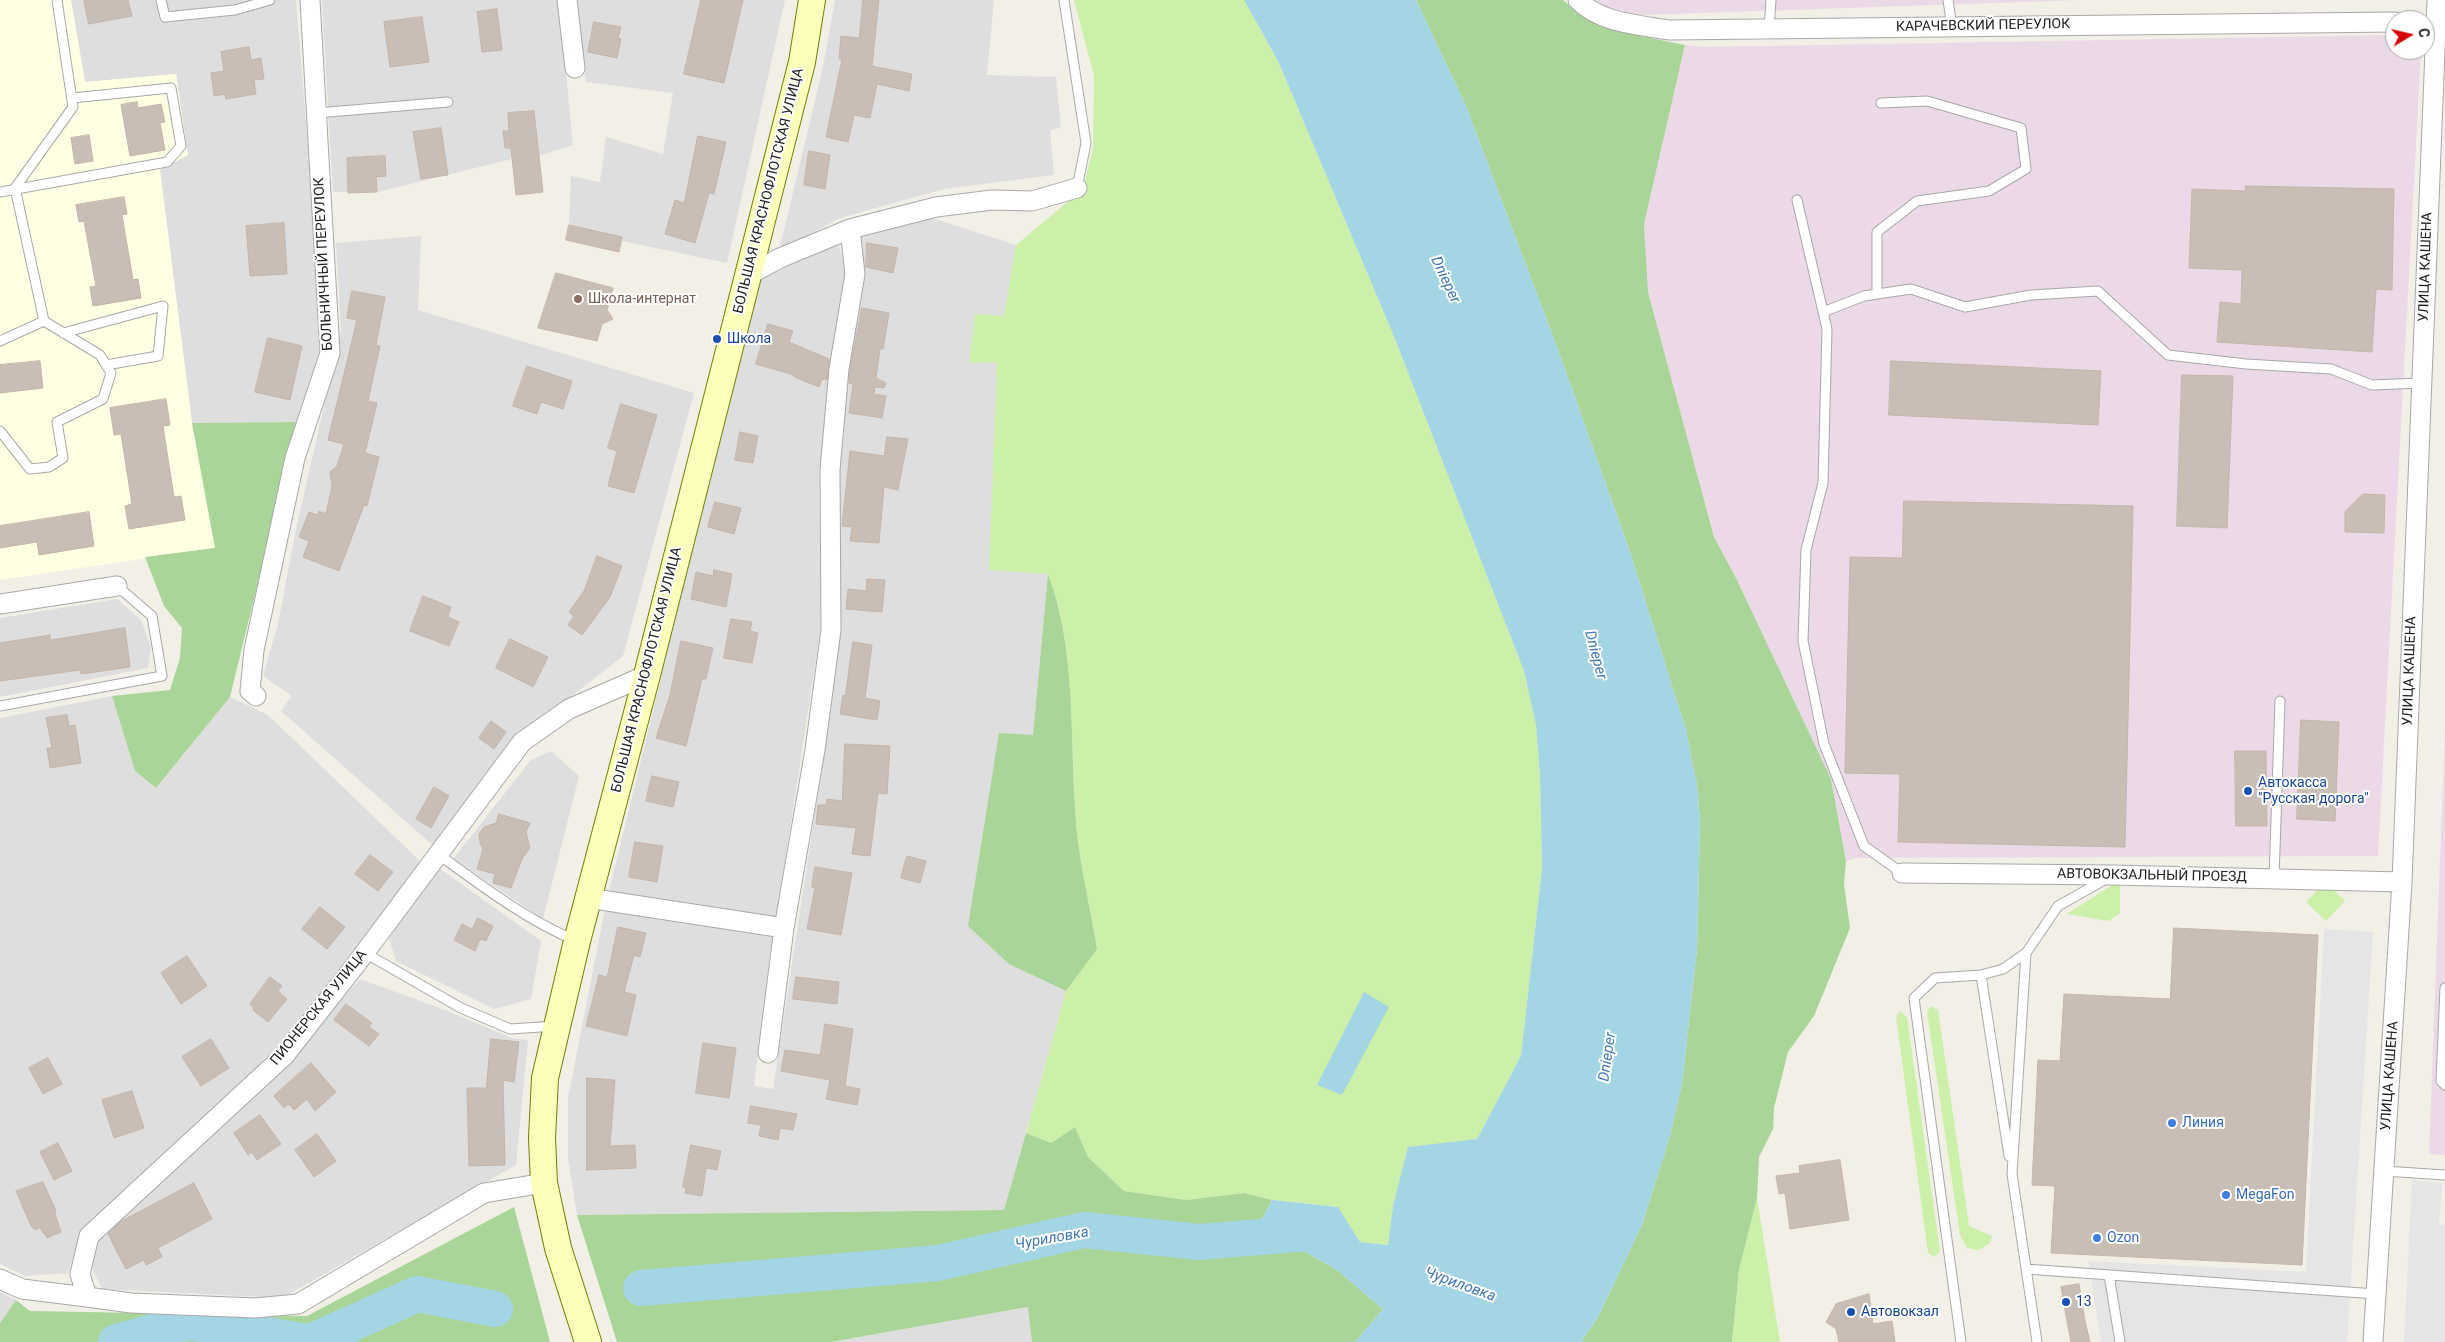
<!DOCTYPE html>
<html>
<head>
<meta charset="utf-8">
<style>
  body { margin:0 }
  #map { position:relative; width:2445px; height:1342px; overflow:hidden; background:#f2efe7; font-family:Roboto,sans-serif }
  canvas { display:block }
  .north { position:absolute; left:2385px; top:10px; width:50px; height:50px; box-sizing:border-box; background:#fff; border:1px solid #a6a6a6; border-radius:50%; rotate:81deg; font-size:14px; font-weight:700; line-height:20px; text-align:center; color:#212121 }
  .north::after { content:''; display:block; margin:auto; width:18px; height:22px; background:#d30200; clip-path:polygon(50% 0,100% 100%,50% 72%,0 100%) }
</style>
</head>
<body>
<div id="map">
<canvas width="2445" height="1342"></canvas>
<div class="north">С</div>
</div>
<script>
const g = document.querySelector('canvas').getContext('2d');
g.lineJoin = 'round';
function fillPath(path, color) { g.fillStyle = color; g.fill(path, 'evenodd'); }
function stroke(path, color, width, dash) { g.strokeStyle = color; g.lineWidth = width; g.lineCap = dash ? 'butt' : 'round'; g.setLineDash(dash || []); g.stroke(path); }
function write(font, color, halo, rows, align = 'center') {
  g.font = font + ' Roboto,sans-serif'; g.lineWidth = 4; g.setLineDash([]); g.textBaseline = 'middle'; g.strokeStyle = halo; g.fillStyle = color; for (const [text, x, y, turn = 0] of rows) {
    g.save(); g.translate(x, y); g.rotate((+turn || 0) * Math.PI / 180); g.textAlign = isNaN(turn) ? turn : align; if (halo) g.strokeText(text, 0, 0); g.fillText(text, 0, 0); g.restore();
  }
}
fillPath(new Path2D(`
  M 71,0 L 296,0 L 324,346 L 297,422 L 192,423 L 160,170 L 177,74 L 85,82 Z
  M 322,0 L 559,0 L 573,145 L 539,156 L 543,192 L 516,195 L 512,159 L 377,192 L 333,192 Z
  M 576,0 L 785,0 L 727,263 L 622,241 L 619,252 L 566,240 L 569,225 L 571,176 L 600,182 L 606,137 L 663,154 L 673,93 L 586,82 Z
  M 835,0 L 994,0 L 987,75 L 1056,77 L 1061,127 L 1050,131 L 1054,175 L 944,189 L 840,218 L 779,251 L 823,67 Z
  M 932,218 L 1016,245 L 1004,317 L 970,362 L 998,361 L 989,569 L 1048,574 L 1033,736 L 999,733 L 1009,964 L 1066,991 L 1004,1210 L 577,1215 L 568,1158 L 568,1098 L 605,909 L 772,937 L 754,1086 L 773,1089 L 824,753 L 837,466 L 857,241 L 868,231 Z
  M 421,236 L 418,310 L 694,393 L 623,656 L 523,734 L 437,849 L 281,711 L 292,696 L 263,676 L 278,624 L 296,529 L 341,331 L 336,243 Z
  M 838,245 L 848,271 L 829,387 L 819,476 L 821,626 L 776,921 L 609,891 L 759,278 Z
  M 117,599 L 141,620 L 151,648 L 148,668 L 0,697 L 0,618 Z
  M 112,696 L 135,771 L 156,788 L 230,697 L 268,715 L 421,862 L 279,1048 L 83,1229 L 68,1273 L 25,1276 L 0,1264 L 0,718 Z
  M 551,751 L 579,776 L 543,919 L 453,859 L 531,760 Z
  M 439,868 L 541,941 L 531,999 L 494,1009 L 396,961 L 389,938 Z
  M 360,979 L 440,1008 L 512,1038 L 528,1040 L 516,1165 L 282,1298 L 102,1289 L 92,1267 L 99,1235 L 286,1065 Z
  M 0,1292 L 16,1300 L 0,1323 Z
  M 1029,1307 L 1032,1342 L 831,1342 Z`), '#dfdede');
fillPath(new Path2D(`
  M 1596,0 L 2080,0 L 1615,16 Z
  M 2395,35 L 2395,50 L 2421,50 L 2378,856 L 1856,858 L 1846,861 L 1831,779 L 1737,580 L 1714,537 L 1648,292 L 1644,224 L 1685,45 L 1704,47 Z
  M 2445,727 L 2445,1155 L 2429,1154 Z`), '#ecd9e8');
fillPath(new Path2D(`
  M 0,0 L 71,0 L 85,82 L 176,74 L 188,155 L 160,170 L 192,423 L 215,548 L 0,580 Z`), '#ffffe4');
fillPath(new Path2D(`
  M 1074,0 L 1244,0 L 1279,63 L 1395,339 L 1524,671 L 1536,725 L 1540,776 L 1542,868 L 1521,1056 L 1477,1139 L 1408,1148 L 1393,1206 L 1388,1245 L 1360,1242 L 1337,1207 L 1272,1200 L 1244,1193 L 1186,1200 L 1124,1191 L 1088,1157 L 1075,1127 L 1051,1143 L 1026,1133 L 1066,991 L 1097,948 C 1090,904 1077,855 1075,810 C 1070,731 1076,649 1048,574 L 989,570 L 997,362 L 969,363 L 975,314 L 1004,316 L 1016,245 L 1083,189 L 1093,148 L 1094,76 Z
  M 2120,880 L 2120,914 L 2108,921 L 2067,914 Z
  M 2325,882 L 2345,901 L 2326,921 L 2306,902 Z
  M 1931,1006 L 1938,1010 L 1969,1226 L 1992,1236 L 1990,1243 L 1979,1250 L 1967,1248 L 1960,1235 L 1927,1012 Z
  M 1900,1011 L 1907,1017 L 1940,1251 L 1934,1257 L 1928,1253 L 1896,1017 Z
  M 1757,1198 L 1780,1342 L 1732,1342 L 1739,1270 Z`), '#ccf0a9');
fillPath(new Path2D(`
  M 1416,0 L 1563,0 L 1587,20 L 1621,32 L 1685,45 L 1644,224 L 1648,292 L 1714,537 L 1737,580 L 1831,779 L 1846,861 L 1844,884 L 1850,928 L 1814,1016 L 1788,1052 L 1774,1108 L 1773,1129 L 1759,1157 L 1757,1198 L 1739,1270 L 1732,1342 L 1581,1342 L 1597,1319 L 1642,1225 L 1670,1136 L 1682,1084 L 1697,949 L 1700,821 L 1697,786 L 1686,730 L 1629,549 L 1557,347 L 1466,106 Z
  M 297,422 L 230,697 L 156,788 L 135,771 L 112,696 L 170,690 L 180,658 L 182,628 L 164,606 L 145,557 L 215,548 L 192,423 Z
  M 1048,574 C 1076,649 1070,731 1075,810 C 1077,855 1090,904 1097,949 L 1066,991 L 1009,964 L 968,926 L 999,733 L 1033,735 Z
  M 1075,1127 L 1088,1157 L 1124,1191 L 1186,1200 L 1244,1193 L 1272,1200 L 1260,1223 L 1281,1238 L 1337,1270 L 1383,1309 L 1355,1342 L 1032,1342 L 1028,1307 L 831,1342 L 617,1342 L 577,1215 L 1004,1210 L 1026,1133 L 1051,1143 Z
  M 514,1207 L 550,1342 L 0,1342 L 0,1323 L 16,1300 L 30,1311 L 307,1316 Z`), '#aad598');
fillPath(new Path2D(`
  M 2324,929 L 2373,932 L 2347,1342 L 2101,1342 L 2088,1261 L 2306,1272 Z
  M 2412,1180 L 2442,1183 L 2439,1224 L 2445,1225 L 2445,1342 L 2404,1342 Z`), '#e5e5e5');
fillPath(new Path2D(`
  M 1244,0 L 1416,0 L 1466,106 L 1557,347 L 1629,549 L 1686,730 L 1697,786 L 1700,821 L 1697,949 L 1682,1084 L 1670,1136 L 1642,1225 L 1597,1319 L 1581,1342 L 1355,1342 L 1383,1309 L 1337,1270 L 1281,1238 L 1260,1223 L 1272,1200 L 1338,1207 L 1360,1242 L 1388,1245 L 1393,1206 L 1408,1147 L 1477,1139 L 1521,1056 L 1542,868 L 1540,776 L 1536,725 L 1524,671 L 1395,339 L 1279,63 Z
  M 1364,992 L 1389,1007 L 1342,1095 L 1317,1085 Z`), '#a4d5e4');
stroke(new Path2D(`
  M 641,1288 L 938,1263 L 1084,1230 L 1199,1242 L 1321,1232 L 1326,1234
  M 116,1342 L 189,1322 L 308,1342
  M 311,1342 L 417,1294 L 495,1309`), '#a4d5e4', 36);
const building = new Path2D(`
  M 84,0 L 128,0 L 132,16 L 89,24 Z
  M 701,0 L 743,0 L 724,83 L 684,74 Z
  M 863,0 L 879,0 L 872,66 L 912,74 L 909,91 L 877,84 L 870,118 L 854,115 L 848,142 L 826,137 L 842,59 L 839,59 L 841,36 L 859,38 Z
  M 497,9 L 502,50 L 482,52 L 477,12 Z
  M 422,17 L 429,62 L 390,67 L 384,22 Z
  M 594,22 L 621,27 L 618,38 L 621,39 L 617,58 L 588,52 Z
  M 249,47 L 251,60 L 261,58 L 264,79 L 254,80 L 256,94 L 226,99 L 225,94 L 214,96 L 211,73 L 224,71 L 221,52 Z
  M 137,102 L 138,108 L 161,104 L 165,122 L 160,123 L 165,150 L 130,156 L 121,105 Z
  M 534,111 L 543,192 L 516,195 L 511,148 L 505,148 L 503,131 L 509,131 L 508,113 Z
  M 441,128 L 448,175 L 421,179 L 413,132 Z
  M 89,135 L 93,161 L 75,164 L 71,138 Z
  M 698,136 L 726,142 L 714,194 L 709,193 L 695,243 L 665,234 L 675,200 L 684,203 Z
  M 809,151 L 830,155 L 825,189 L 804,185 Z
  M 385,156 L 386,176 L 376,177 L 377,192 L 348,193 L 347,158 Z
  M 2246,186 L 2394,189 L 2392,290 L 2376,289 L 2372,352 L 2217,342 L 2220,302 L 2241,304 L 2242,270 L 2189,268 L 2192,189 L 2245,191 Z
  M 124,197 L 127,214 L 122,215 L 133,280 L 138,279 L 141,298 L 93,306 L 90,287 L 96,286 L 84,221 L 79,222 L 76,205 Z
  M 284,223 L 287,274 L 250,276 L 246,226 Z
  M 569,225 L 622,237 L 619,252 L 566,240 Z
  M 867,243 L 898,248 L 893,273 L 866,267 Z
  M 556,273 L 613,288 L 607,310 L 613,319 L 602,324 L 597,341 L 538,328 Z
  M 352,291 L 385,297 L 376,345 L 380,346 L 368,401 L 377,403 L 365,453 L 379,457 L 367,506 L 364,505 L 339,571 L 303,557 L 309,541 L 299,537 L 309,512 L 318,515 L 319,511 L 326,514 L 332,486 L 330,472 L 337,466 L 344,444 L 328,440 L 357,320 L 347,318 Z
  M 862,308 L 889,313 L 883,349 L 880,349 L 876,378 L 886,383 L 884,388 L 875,387 L 874,394 L 886,396 L 882,418 L 849,413 L 853,384 L 849,383 L 850,370 Z
  M 768,324 L 793,331 L 789,342 L 829,359 L 827,380 L 822,379 L 819,387 L 794,377 L 794,375 L 756,364 Z
  M 268,338 L 302,346 L 290,400 L 255,392 Z
  M 40,361 L 43,388 L 0,393 L 0,365 Z
  M 1891,361 L 2101,371 L 2098,425 L 1889,415 Z
  M 527,366 L 572,381 L 563,409 L 541,402 L 537,414 L 513,406 Z
  M 2182,375 L 2233,376 L 2227,528 L 2177,526 Z
  M 166,399 L 170,425 L 163,426 L 174,497 L 181,496 L 185,520 L 129,529 L 125,506 L 132,504 L 121,434 L 114,435 L 110,408 Z
  M 621,404 L 657,415 L 634,493 L 608,486 L 617,451 L 608,448 Z
  M 740,432 L 758,436 L 753,463 L 735,460 Z
  M 887,437 L 908,439 L 898,490 L 884,487 L 879,543 L 850,541 L 852,527 L 842,526 L 850,451 L 884,456 Z
  M 2363,494 L 2385,495 L 2384,533 L 2345,532 L 2345,512 Z
  M 1904,501 L 2133,506 L 2125,847 L 1898,842 L 1900,774 L 1845,773 L 1850,557 L 1902,558 Z
  M 715,502 L 741,508 L 734,534 L 708,527 Z
  M 89,512 L 94,546 L 39,555 L 37,542 L 0,548 L 0,526 Z
  M 597,556 L 622,566 L 610,597 L 582,635 L 568,625 L 574,616 L 569,612 L 584,591 Z
  M 714,570 L 732,574 L 726,607 L 691,599 L 696,572 L 713,576 Z
  M 867,579 L 885,580 L 882,612 L 846,609 L 848,589 L 866,591 Z
  M 423,596 L 451,607 L 448,617 L 459,622 L 449,646 L 410,631 Z
  M 731,619 L 752,622 L 750,631 L 758,633 L 752,663 L 724,658 Z
  M 125,628 L 130,667 L 81,674 L 80,670 L 0,681 L 0,643 L 50,635 L 50,640 Z
  M 510,639 L 548,657 L 533,687 L 496,668 Z
  M 681,641 L 713,648 L 706,679 L 702,679 L 686,746 L 656,738 L 670,695 Z
  M 853,642 L 872,645 L 865,698 L 880,701 L 877,720 L 840,714 L 843,695 L 845,696 Z
  M 67,715 L 69,726 L 75,725 L 81,763 L 50,768 L 47,748 L 52,748 L 46,718 Z
  M 2301,720 L 2339,722 L 2335,821 L 2297,819 Z
  M 491,721 L 506,732 L 494,749 L 479,738 Z
  M 845,744 L 890,746 L 887,794 L 878,793 L 870,856 L 852,854 L 856,828 L 816,824 L 818,805 L 826,805 L 827,799 L 842,801 Z
  M 2235,751 L 2266,751 L 2267,826 L 2236,826 Z
  M 652,776 L 679,782 L 673,807 L 646,801 Z
  M 434,787 L 449,796 L 431,828 L 416,819 Z
  M 499,814 L 530,823 L 526,832 L 530,848 L 522,859 L 511,888 L 493,883 L 495,874 L 477,869 L 483,849 L 480,843 L 479,834 L 484,827 L 496,823 Z
  M 635,842 L 663,846 L 657,882 L 629,877 Z
  M 370,855 L 393,872 L 378,891 L 355,874 Z
  M 907,856 L 926,861 L 920,883 L 901,878 Z
  M 815,867 L 852,873 L 841,935 L 807,929 L 815,888 L 812,887 Z
  M 320,907 L 345,927 L 327,949 L 302,929 Z
  M 478,918 L 493,926 L 486,941 L 480,939 L 475,951 L 454,940 L 462,924 L 472,929 Z
  M 618,927 L 646,933 L 640,957 L 634,955 L 624,992 L 636,995 L 627,1036 L 586,1026 L 599,975 L 607,977 Z
  M 2174,928 L 2318,935 L 2302,1265 L 2051,1253 L 2055,1186 L 2032,1185 L 2038,1060 L 2060,1061 L 2064,994 L 2170,999 Z
  M 187,956 L 207,986 L 181,1004 L 161,973 Z
  M 270,977 L 282,986 L 278,991 L 287,999 L 268,1022 L 253,1010 L 254,1008 L 250,1004 Z
  M 796,977 L 839,982 L 837,1004 L 793,999 Z
  M 346,1004 L 372,1023 L 369,1027 L 379,1034 L 369,1046 L 334,1020 Z
  M 825,1024 L 853,1029 L 845,1086 L 860,1089 L 857,1105 L 826,1099 L 830,1080 L 781,1071 L 785,1050 L 820,1055 Z
  M 211,1039 L 229,1068 L 201,1086 L 182,1057 Z
  M 491,1039 L 519,1042 L 514,1082 L 503,1080 L 505,1165 L 469,1166 L 467,1088 L 486,1088 Z
  M 703,1043 L 736,1048 L 729,1098 L 696,1093 Z
  M 48,1058 L 62,1084 L 43,1094 L 29,1068 Z
  M 311,1063 L 336,1092 L 315,1111 L 307,1099 L 294,1110 L 289,1104 L 284,1108 L 274,1096 Z
  M 587,1078 L 615,1080 L 610,1146 L 635,1145 L 636,1168 L 587,1170 Z
  M 132,1091 L 144,1128 L 114,1138 L 102,1100 Z
  M 751,1106 L 797,1114 L 793,1130 L 780,1128 L 778,1140 L 759,1136 L 761,1125 L 748,1123 Z
  M 260,1115 L 281,1144 L 257,1160 L 252,1152 L 248,1155 L 234,1133 Z
  M 317,1134 L 336,1161 L 314,1177 L 295,1150 Z
  M 58,1143 L 72,1171 L 54,1180 L 40,1152 Z
  M 691,1145 L 721,1151 L 717,1170 L 706,1168 L 702,1196 L 685,1193 L 686,1187 L 683,1187 Z
  M 1840,1160 L 1849,1220 L 1790,1229 L 1785,1193 L 1779,1194 L 1776,1176 L 1800,1173 L 1799,1166 Z
  M 43,1182 L 56,1211 L 55,1214 L 61,1232 L 47,1238 L 40,1228 L 35,1230 L 31,1226 L 16,1191 Z
  M 194,1183 L 212,1219 L 158,1248 L 162,1257 L 146,1265 L 144,1260 L 126,1269 L 108,1234 L 120,1222 Z
  M 2079,1284 L 2085,1321 L 2090,1342 L 2071,1342 L 2066,1316 L 2061,1287 Z
  M 1869,1294 L 1873,1324 L 1892,1321 L 1895,1342 L 1839,1342 L 1836,1329 L 1826,1322 L 1836,1304 Z`);
fillPath(building, '#c8beb6');
stroke(building, '#c6b5a8', 1);
const lane = new Path2D(`
  M 161,0 L 165,17 L 235,10 L 270,0
  M 1064,0 L 1086,143 L 1077,188
  M 1948,0 L 1952,27
  M 1769,29 L 1771,0
  M 317,113 L 448,102
  M 0,192 L 167,162 L 181,146 L 171,88 L 72,98
  M 1797,200 L 1827,329 L 1823,483 L 1806,550 L 1803,641 L 1824,744 L 1864,846 L 1902,873
  M 1877,294 L 1877,232 L 1917,201 L 1989,191 L 2026,169 L 2021,128 L 1927,101 L 1881,103
  M 1823,312 L 1864,296 L 1911,289 L 1965,307 L 2031,295 L 2098,291 L 2168,355 L 2246,364 L 2331,369 L 2372,385 L 2421,383
  M 63,333 L 163,306 L 158,356 L 106,365
  M 0,341 L 44,321
  M 0,431 L 30,469 L 49,467 L 63,458 L 57,422 L 103,399 L 111,373 L 100,355 L 44,321 L 15,188 L 73,107 L 57,0
  M 0,706 L 162,676 L 152,616 L 117,586
  M 438,854 C 482,886 525,919 574,940
  M 2274,879 L 2280,701
  M 365,953 L 461,1008 L 510,1029 L 556,1026
  M 2026,953 L 2012,1174 L 2037,1342
  M 1981,975 L 2009,1156
  M 2445,988 L 2441,1081 L 2445,1085
  M 2384,1171 L 2445,1175
  M 2026,1269 L 2376,1294
  M 2109,1275 L 2120,1342
  M 1961,1342 L 1914,998 L 1935,978 L 1981,975 L 2003,969 L 2026,953 L 2058,906 L 2106,879`);
const street = new Path2D(`
  M 567,0 L 575,68
  M 1578,0 C 1600,23 1639,25 1669,30 L 2395,22
  M 748,275 L 780,258 L 850,229 L 936,207 L 992,200 L 1032,201 L 1077,188
  M 0,604 L 117,586
  M 256,696 L 250,691 L 254,650 L 295,458 L 330,353 L 310,0
  M 1902,873 L 2113,875 L 2402,882
  M 588,898 L 784,928
  M 768,1053 L 784,928 L 815,750 L 831,630 L 830,470 L 839,369 L 855,274 L 850,229
  M 0,1279 L 22,1289 L 87,1297 L 80,1274 L 89,1236 L 285,1055 L 354,967 L 522,742 L 569,709 L 647,675
  M 87,1297 L 131,1303 L 255,1308 L 298,1304 L 484,1193 L 544,1183
  M 2373,1342 L 2402,882 L 2437,0`);
const secondary = new Path2D(`
  M 588,1342 L 558,1248 L 544,1183 L 542,1138 L 545,1078 L 577,941 L 647,675 L 802,62 L 812,0`);
stroke(lane, '#a8a8a8', 11);
stroke(street, '#a8a8a8', 21);
stroke(secondary, '#728100', 28);
stroke(lane, '#fff', 9);
stroke(street, '#fff', 19);
stroke(secondary, '#fbffb9', 26);
for (const [x, y, r, color] of [
  [578,299,5,"#8d6e63"],
  [717,339,5,"#1a4fb4"],
  [2248,791,5,"#1a4fb4"],
  [2172,1123,5,"#3f7fe0"],
  [2226,1195,5,"#3f7fe0"],
  [2097,1238,5,"#3f7fe0"],
  [2066,1302,5,"#1a4fb4"],
  [1851,1312,5,"#1a4fb4"]
]) { const dot = new Path2D(); dot.arc(x, y, r, 0, 2 * Math.PI); g.fillStyle = color; g.fill(dot); stroke(dot, '#fff', 2); }
write('14px', '#212121', '#fff', [
  ["КАРАЧЕВСКИЙ ПЕРЕУЛОК",1983,26,-1],
  ["БОЛЬШАЯ КРАСНОФЛОТСКАЯ УЛИЦА",769,191,-76],
  ["БОЛЬНИЧНЫЙ ПЕРЕУЛОК",324,264,-93],
  ["УЛИЦА КАШЕНА",2426,267,-88],
  ["БОЛЬШАЯ КРАСНОФЛОТСКАЯ УЛИЦА",647,670,-76],
  ["УЛИЦА КАШЕНА",2410,671,-88],
  ["АВТОВОКЗАЛЬНЫЙ ПРОЕЗД",2152,876,1],
  ["ПИОНЕРСКАЯ УЛИЦА",319,1008,-51],
  ["УЛИЦА КАШЕНА",2390,1076,-86]
]);
write('14px', '#785e54', '#fff', [
  ["Школа-интернат",588,299]
], 'left');
write('14px', '#164399', '#fff', [
  ["Школа",727,339],
  ["Автокасса",2258,783],
  ["\"Русская дорога\"",2258,799],
  ["13",2076,1302],
  ["Автовокзал",1861,1312]
], 'left');
write('14px', '#366cbe', '#fff', [
  ["Линия",2182,1123],
  ["MegaFon",2236,1195],
  ["Ozon",2107,1238]
], 'left');
write('italic 15px', '#4079b3', '#fff', [
  ["Dnieper",1445,280,65],
  ["Dnieper",1595,655,75],
  ["Dnieper",1608,1057,-82],
  ["Чуриловка",1052,1239,-10],
  ["Чуриловка",1460,1285,20]
]);
</script>
</body>
</html>
